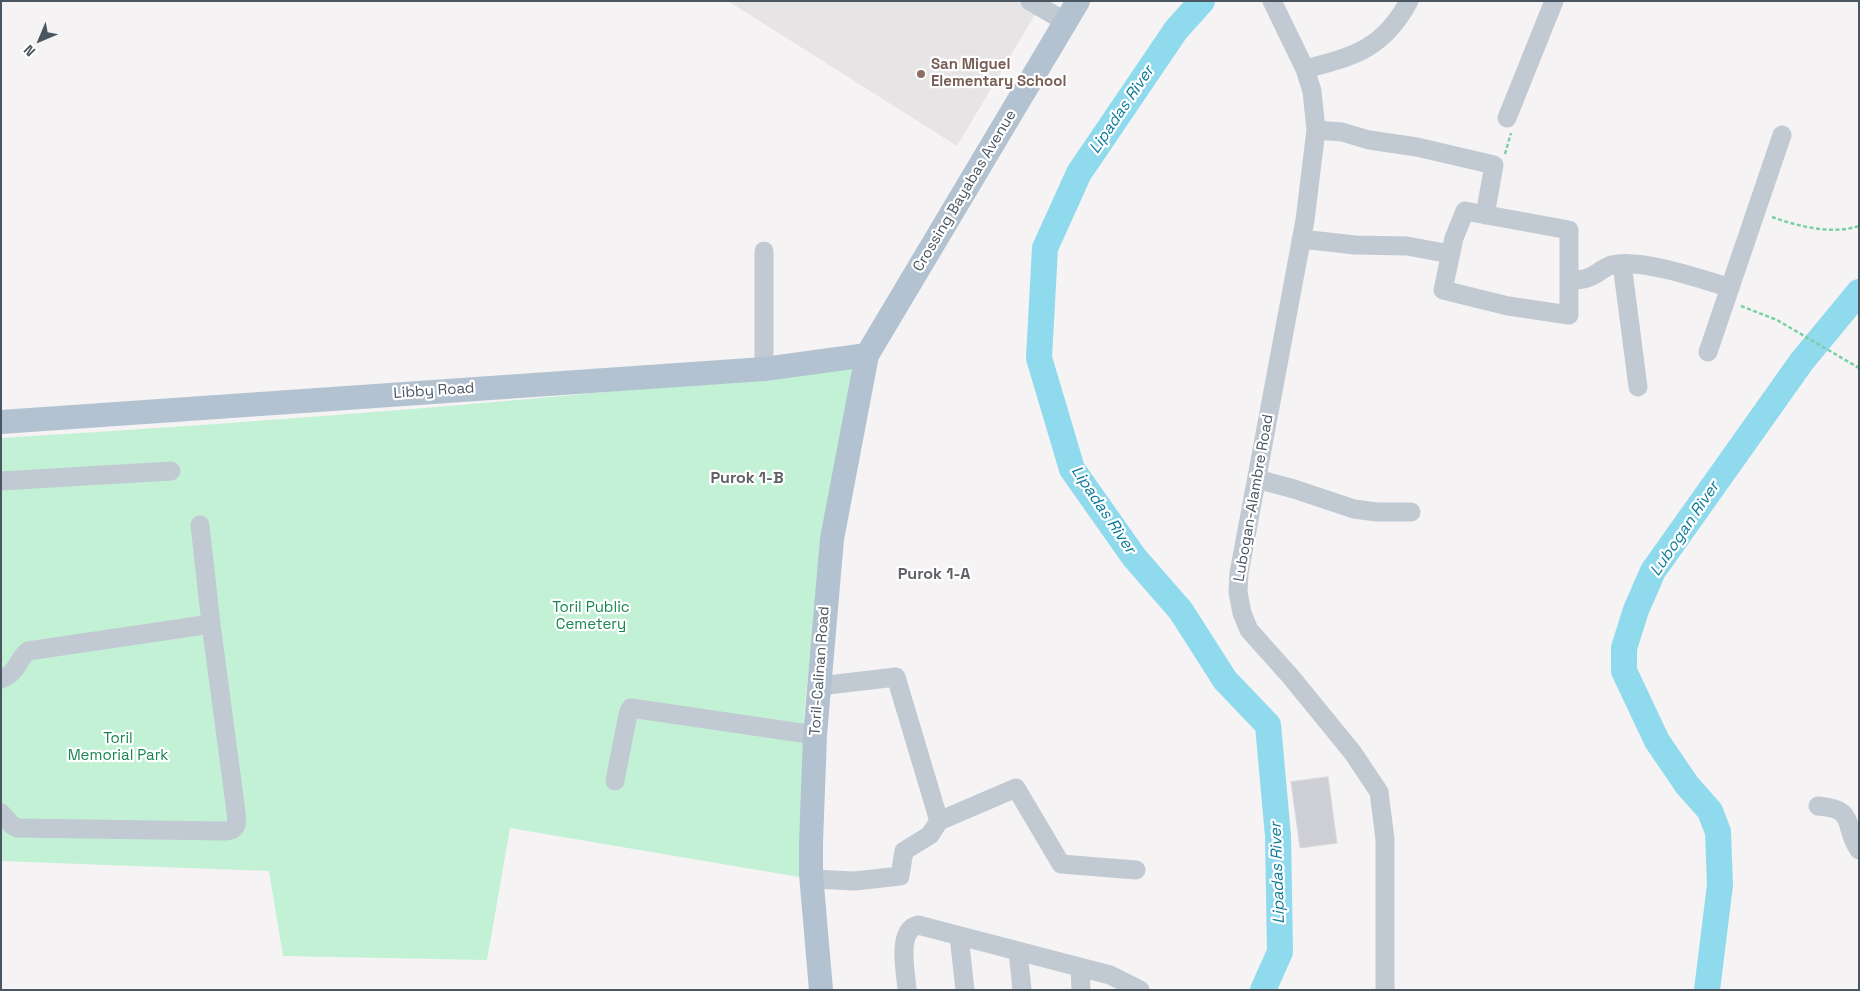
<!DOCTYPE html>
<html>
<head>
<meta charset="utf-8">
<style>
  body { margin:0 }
  #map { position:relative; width:1860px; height:991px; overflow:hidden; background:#f5f3f3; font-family:"Space Grotesk",sans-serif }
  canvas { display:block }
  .frame { position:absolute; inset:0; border:2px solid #4a5661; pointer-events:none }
  .north { position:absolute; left:15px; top:15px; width:50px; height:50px; -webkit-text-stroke:4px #fff; paint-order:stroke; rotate:225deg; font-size:14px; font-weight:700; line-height:20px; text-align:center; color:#4a5661 }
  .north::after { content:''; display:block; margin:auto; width:18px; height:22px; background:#4a5661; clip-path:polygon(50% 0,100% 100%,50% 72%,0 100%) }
</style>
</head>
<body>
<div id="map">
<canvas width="1860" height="991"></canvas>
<div class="frame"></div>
<div class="north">N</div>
</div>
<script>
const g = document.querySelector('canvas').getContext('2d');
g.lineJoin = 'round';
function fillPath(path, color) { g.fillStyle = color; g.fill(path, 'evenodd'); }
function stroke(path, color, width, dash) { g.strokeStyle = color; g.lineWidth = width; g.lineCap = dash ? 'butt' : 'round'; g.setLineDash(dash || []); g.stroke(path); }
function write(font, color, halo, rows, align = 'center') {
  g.font = font + ' "Space Grotesk",sans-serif'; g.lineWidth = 4.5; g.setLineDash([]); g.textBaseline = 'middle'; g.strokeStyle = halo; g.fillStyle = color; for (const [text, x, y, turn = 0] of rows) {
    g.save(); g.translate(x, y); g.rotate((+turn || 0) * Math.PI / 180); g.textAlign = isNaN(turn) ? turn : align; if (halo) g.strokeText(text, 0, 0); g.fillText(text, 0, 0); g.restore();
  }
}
fillPath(new Path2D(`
  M 728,1 L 1043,1 L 957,146 Z`), '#e6e4e5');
fillPath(new Path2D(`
  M 859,367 L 825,515 L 804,712 L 799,877 L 510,828 L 487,960 L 283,956 L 269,871 L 1,861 L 1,438 C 288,421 574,397 859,367 Z`), '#c3f1d5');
stroke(new Path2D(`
  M 1202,1 L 1176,30 L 1079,173 L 1045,248 L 1039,358 L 1072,469 L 1134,557 L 1181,611 L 1225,680 L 1268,725 L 1278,836 L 1280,952 L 1263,990
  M 1707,990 L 1720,885 L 1718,832 L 1710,811 L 1687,785 L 1657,741 L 1624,671 L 1624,648 L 1636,610 L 1653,571 L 1802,361 L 1859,292`), '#90daee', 26);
const building = new Path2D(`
  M 1328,777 L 1337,843 L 1300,848 L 1291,782 Z`);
fillPath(building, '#cdcfd5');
stroke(building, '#d7d9de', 1);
stroke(new Path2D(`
  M 1505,154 L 1511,133
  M 1772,217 C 1797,226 1832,235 1859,226
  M 1741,306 L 1777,320 L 1859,368`), '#7ad0a6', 2.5, [4, 2.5]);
stroke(new Path2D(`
  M 1030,1 L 1066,22
  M 1272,1 L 1305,69 L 1312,91 L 1316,130 L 1305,220 L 1239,573 L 1238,592 L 1242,613 L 1249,630 L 1291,677 L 1353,753 L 1379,792 L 1385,839 L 1385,990
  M 1305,69 C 1355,56 1383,49 1409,1
  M 1507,118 L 1554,1
  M 1316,130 L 1342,132 L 1369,140 L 1417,147 L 1494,165 L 1485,215
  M 1465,211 L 1569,230 L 1569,315 L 1508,306 L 1443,290 L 1454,238 Z
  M 1301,239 L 1355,245 L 1407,246 L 1450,254
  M 764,251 L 764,369
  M 1622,264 L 1638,387
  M 1569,281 C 1577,280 1584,280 1592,276 C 1599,273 1604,267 1612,265 C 1639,258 1702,279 1730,288
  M 1708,352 L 1782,135
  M 1257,479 L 1294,489 L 1354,509 L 1377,512 L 1411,512
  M 1,481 L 171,471
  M 1,679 C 19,672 16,661 28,651 L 211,624
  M 819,686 L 896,677 L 939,821
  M 615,781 L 627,719 L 629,711 L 631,708 L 815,735
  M 1818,806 C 1858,809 1842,825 1859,850
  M 1,813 L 12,825 L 17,828 L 223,831 C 242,831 236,818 235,804 L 211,624 L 200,525
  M 812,879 L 855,881 L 900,876 L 904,851 L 930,835 L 939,821 L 1016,788 L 1061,864 L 1136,870
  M 959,936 L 965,990
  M 1018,951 L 1022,990
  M 1080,967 L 1081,990
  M 907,990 C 906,973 896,930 918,925 L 1110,975 L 1140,990`), '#c1cad2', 19);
stroke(new Path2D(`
  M 1,422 L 764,369 L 867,355
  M 821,990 L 811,874 L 811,843 L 815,735 L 832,539 L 867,355 L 1078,1`), '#b3c2d1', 24);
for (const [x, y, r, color] of [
  [921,74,5,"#8d6e63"]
]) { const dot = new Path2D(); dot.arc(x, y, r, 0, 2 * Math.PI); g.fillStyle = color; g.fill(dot); stroke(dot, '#fff', 2); }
write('bold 15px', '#785e54', '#fff', [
  ["San Miguel",931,65],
  ["Elementary School",931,82]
], 'left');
write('15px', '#4a5661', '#fff', [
  ["Crossing Bayabas Avenue",965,191,-59],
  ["Libby Road",434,391,-4],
  ["Lubogan-Alambre Road",1254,498,-80],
  ["Toril-Calinan Road",820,671,-86]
]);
write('15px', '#17864f', '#fff', [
  ["Toril Public",591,608],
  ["Cemetery",591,625],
  ["Toril",118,739],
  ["Memorial Park",118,756]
]);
write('italic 16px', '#0c7c9b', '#fff', [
  ["Lipadas River",1122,110,-56],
  ["Lipadas River",1103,510,56],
  ["Lubogan River",1685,529,-56],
  ["Lipadas River",1278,873,-92]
]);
write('bold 16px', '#5f6368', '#fff', [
  ["Purok 1-B",747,479],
  ["Purok 1-A",934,575]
]);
</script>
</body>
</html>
